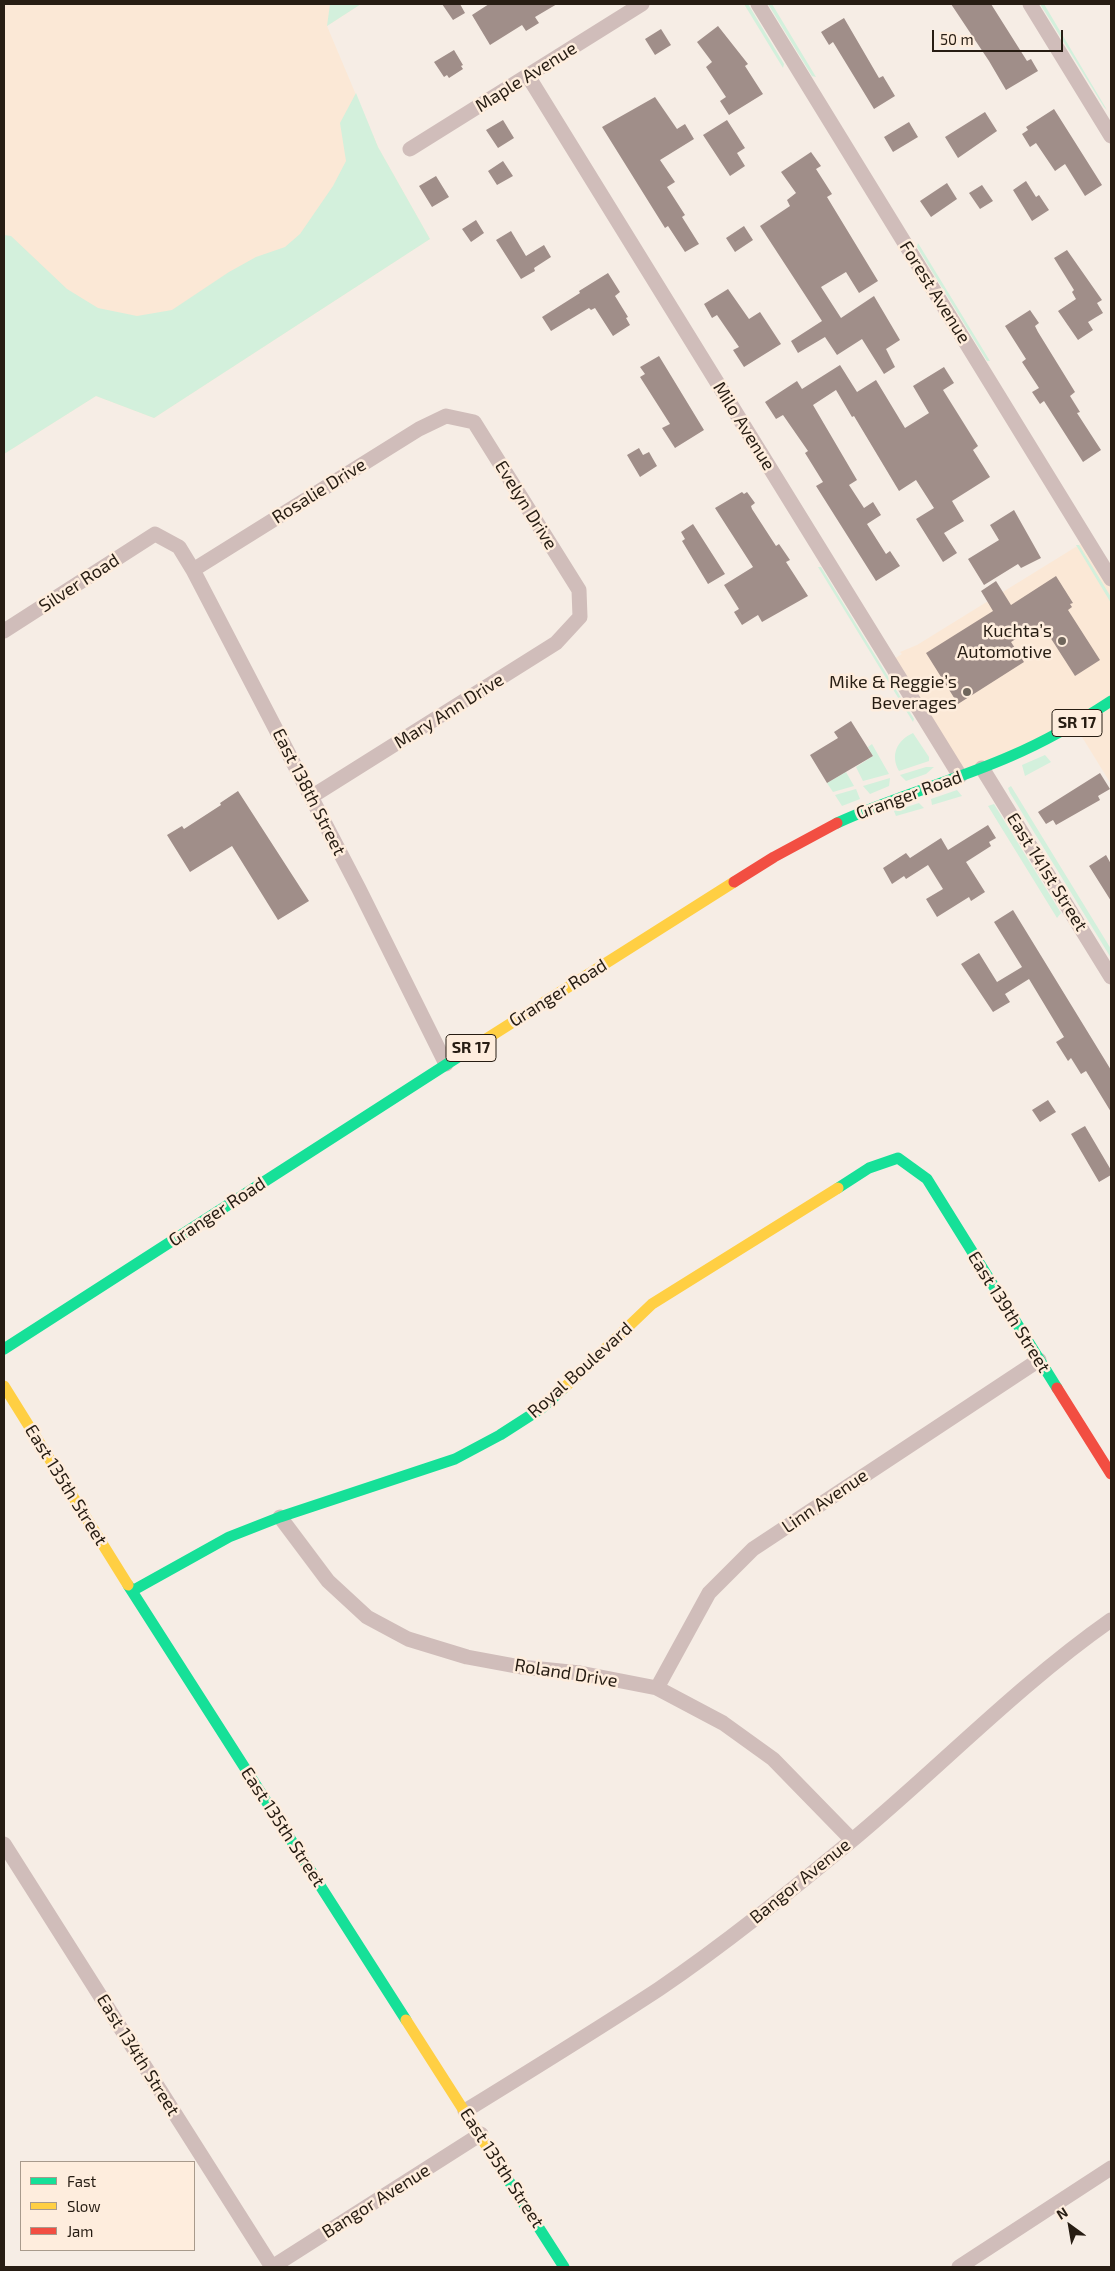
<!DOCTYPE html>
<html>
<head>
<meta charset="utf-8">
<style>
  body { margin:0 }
  #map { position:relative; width:1115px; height:2271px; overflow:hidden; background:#f6ede5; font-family:"Exo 2",sans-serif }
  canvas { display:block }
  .frame { position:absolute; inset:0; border:5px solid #271d13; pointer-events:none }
  .legend { position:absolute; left:20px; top:2161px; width:175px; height:90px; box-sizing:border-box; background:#feeddd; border:1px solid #a89a8c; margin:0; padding:6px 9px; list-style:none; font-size:15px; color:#271d13 }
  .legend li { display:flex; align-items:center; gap:10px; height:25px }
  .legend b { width:25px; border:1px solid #a89a8c }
  .north { position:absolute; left:1045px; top:2201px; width:50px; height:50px; -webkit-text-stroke:4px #feeddd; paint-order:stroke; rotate:328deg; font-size:14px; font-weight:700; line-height:20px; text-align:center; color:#271d13 }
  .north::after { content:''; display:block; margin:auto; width:18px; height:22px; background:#271d13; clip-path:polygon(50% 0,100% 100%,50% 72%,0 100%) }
  .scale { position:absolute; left:932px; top:30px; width:131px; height:22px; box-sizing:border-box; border:2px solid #271d13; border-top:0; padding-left:6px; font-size:15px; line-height:18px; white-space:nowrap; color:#271d13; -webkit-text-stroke:4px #feeddd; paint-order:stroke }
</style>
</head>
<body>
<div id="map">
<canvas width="1115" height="2271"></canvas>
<div class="frame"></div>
<ul class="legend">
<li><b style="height:6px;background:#16e098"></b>Fast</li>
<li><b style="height:6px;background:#ffcf43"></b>Slow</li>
<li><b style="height:6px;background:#f24e42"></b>Jam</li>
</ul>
<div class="north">N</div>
<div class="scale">50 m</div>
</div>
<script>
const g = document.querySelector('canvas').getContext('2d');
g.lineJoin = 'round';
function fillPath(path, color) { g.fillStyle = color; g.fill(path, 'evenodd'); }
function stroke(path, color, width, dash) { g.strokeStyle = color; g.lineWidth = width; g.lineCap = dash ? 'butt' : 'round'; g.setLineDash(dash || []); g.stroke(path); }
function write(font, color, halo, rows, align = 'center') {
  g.font = font + ' "Exo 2",sans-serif'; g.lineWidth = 5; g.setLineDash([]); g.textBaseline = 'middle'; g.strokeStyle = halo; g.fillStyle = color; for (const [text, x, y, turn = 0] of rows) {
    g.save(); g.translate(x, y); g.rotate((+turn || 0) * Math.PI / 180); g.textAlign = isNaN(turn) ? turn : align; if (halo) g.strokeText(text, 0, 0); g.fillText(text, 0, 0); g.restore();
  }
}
fillPath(new Path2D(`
  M 4,4 L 361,4 L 327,26 L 378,147 L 430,239 L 154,418 L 96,396 L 4,454 Z
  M 1087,540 L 1111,579 L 1111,784 L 1074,724 L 960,776 L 889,662 L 902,654 L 900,652 L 917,645 Z`), '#fbe8d6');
fillPath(new Path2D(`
  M 330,4 L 361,4 L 327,26 Z
  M 744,4 L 748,4 L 784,64 L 783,68 Z
  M 768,4 L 772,4 L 816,77 L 812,76 Z
  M 1040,4 L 1044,4 L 1107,110 L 1104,107 Z
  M 356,93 L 378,147 L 430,239 L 154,418 L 96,396 L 4,454 L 4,235 L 11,236 L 67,289 L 98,308 L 137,316 L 172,310 L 229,272 L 256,257 L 285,247 L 300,234 L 333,186 L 346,161 L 340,123 Z
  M 918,243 L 990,361 L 987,361 L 917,247 Z
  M 1076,545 L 1079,545 L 1111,597 L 1111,603 Z
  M 818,567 L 821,567 L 914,719 L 913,722 Z
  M 913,733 L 929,757 L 929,761 L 899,771 C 890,755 897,740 913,733 Z
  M 872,744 L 889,774 L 863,781 L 856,767 L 873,756 L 868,747 Z
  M 1045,755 L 1051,762 L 1025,776 L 1022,765 Z
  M 926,767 L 934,767 L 926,774 L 906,781 L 900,775 Z
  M 846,772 L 854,786 L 833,792 L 827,783 Z
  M 890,778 L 889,786 L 870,794 L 863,786 Z
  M 1011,786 L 1111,949 L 1111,958 L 1010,793 L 1008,788 Z
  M 856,789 L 860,799 L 842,806 L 835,795 Z
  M 957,790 L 962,796 L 932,805 L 931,799 Z
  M 919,803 L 924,808 L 896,816 L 894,811 Z
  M 994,804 L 1061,913 L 1057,918 L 988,806 Z`), '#d3f0dc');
fillPath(new Path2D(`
  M 442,4 L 460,4 L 465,13 L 453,20 Z
  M 489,4 L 557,4 L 535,17 L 539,23 L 526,31 L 522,25 L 490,45 L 472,15 Z
  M 951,4 L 991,4 L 1027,61 L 1031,59 L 1038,71 L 1006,90 L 989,61 Z
  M 844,18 L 879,78 L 883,76 L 895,96 L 874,109 L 833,42 L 829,45 L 821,32 Z
  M 718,26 L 748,64 L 745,66 L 763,94 L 729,115 L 720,101 L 726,97 L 706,67 L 712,62 L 697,42 Z
  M 661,29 L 671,45 L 655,55 L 645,39 Z
  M 454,50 L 463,65 L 461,66 L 463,69 L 449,78 L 447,75 L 444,77 L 434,62 Z
  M 655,97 L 677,129 L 685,124 L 694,139 L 660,160 L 675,182 L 667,187 L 685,215 L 682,217 L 699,244 L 685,252 L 668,226 L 665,228 L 602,127 Z
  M 1054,109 L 1102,185 L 1085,196 L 1065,164 L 1055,171 L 1036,143 L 1030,147 L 1022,134 L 1028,130 L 1026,127 Z
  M 985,112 L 997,131 L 958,158 L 945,137 Z
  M 503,120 L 514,138 L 498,148 L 486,130 Z
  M 727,120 L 745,148 L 737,153 L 745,166 L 730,176 L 703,135 Z
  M 909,122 L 918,137 L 893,152 L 884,137 Z
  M 811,152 L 821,166 L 816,169 L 832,194 L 827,197 L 878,281 L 859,293 L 846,272 L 821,287 L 841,318 L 874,296 L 900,340 L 886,349 L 895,367 L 884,374 L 862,339 L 837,355 L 825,337 L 798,353 L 791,341 L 822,321 L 760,226 L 790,206 L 787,200 L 796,193 L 781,172 Z
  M 503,161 L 513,176 L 497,185 L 488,171 Z
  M 436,176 L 449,197 L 432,207 L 419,186 Z
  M 1026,181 L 1036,197 L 1039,195 L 1049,210 L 1032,221 L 1013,190 Z
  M 947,183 L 957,199 L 931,217 L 920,201 Z
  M 982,185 L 993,201 L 980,209 L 969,193 Z
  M 476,220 L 484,233 L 471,242 L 462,229 Z
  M 744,226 L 753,240 L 735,252 L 726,238 Z
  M 511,231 L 526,256 L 544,245 L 551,257 L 534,268 L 535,271 L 521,279 L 496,240 Z
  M 1067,250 L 1102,300 L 1097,303 L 1103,313 L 1088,322 L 1093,330 L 1078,340 L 1058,311 L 1076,299 L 1072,292 L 1074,290 L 1054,258 Z
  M 608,273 L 620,292 L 615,296 L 628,317 L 626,318 L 630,325 L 613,336 L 595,308 L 591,310 L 589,308 L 551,331 L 542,317 L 580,293 L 579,291 Z
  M 728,289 L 749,319 L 760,312 L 781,344 L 744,367 L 733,350 L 739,347 L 717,315 L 712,318 L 704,304 Z
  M 1030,310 L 1039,323 L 1035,326 L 1038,332 L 1075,392 L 1070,396 L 1080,412 L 1077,413 L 1101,450 L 1083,462 L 1044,401 L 1040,404 L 1032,392 L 1039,388 L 1022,362 L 1026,359 L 1005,326 Z
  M 659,356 L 704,430 L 675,448 L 662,428 L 670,424 L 640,377 L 645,374 L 640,367 Z
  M 840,365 L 857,392 L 876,380 L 905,428 L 929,413 L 913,386 L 944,367 L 954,383 L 943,390 L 978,446 L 973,450 L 990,477 L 952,501 L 964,521 L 944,533 L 957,553 L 943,562 L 916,519 L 934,508 L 916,480 L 899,491 L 854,416 L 852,417 L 836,390 L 813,405 L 857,480 L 849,485 L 864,508 L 873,502 L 881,515 L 867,524 L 886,554 L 890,551 L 900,566 L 876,581 L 816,486 L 823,482 L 805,453 L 808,451 L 783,415 L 776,419 L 765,402 L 797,381 L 802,389 Z
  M 639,448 L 643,455 L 649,452 L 657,466 L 640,477 L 627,455 Z
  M 742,492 L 744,494 L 747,492 L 755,503 L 751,506 L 752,509 L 776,546 L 779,544 L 790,560 L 786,562 L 808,596 L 762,622 L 758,615 L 742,625 L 734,612 L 739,609 L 724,585 L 753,567 L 715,508 Z
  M 1014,510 L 1041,558 L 1021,568 L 1018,564 L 984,585 L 968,559 L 999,540 L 990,525 Z
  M 693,524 L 725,574 L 708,584 L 682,541 L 685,539 L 681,532 Z
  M 1056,576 L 1073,603 L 1070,604 L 1072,607 L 1068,610 L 1100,660 L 1075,676 L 1041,623 L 1011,642 L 1024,662 L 958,704 L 926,653 L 993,611 L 981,591 L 996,581 L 1011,605 Z
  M 851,721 L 873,756 L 827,783 L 810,755 L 838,738 L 834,732 Z
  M 1100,773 L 1110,789 L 1098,796 L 1100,800 L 1056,825 L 1053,820 L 1046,824 L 1038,812 Z
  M 238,791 L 309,901 L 278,920 L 232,846 L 190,872 L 167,835 L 182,826 L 184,829 L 221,805 L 220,803 Z
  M 988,825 L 996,838 L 989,842 L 991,846 L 966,862 L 985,892 L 971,901 L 969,897 L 937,917 L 926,899 L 943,889 L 928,865 L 906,879 L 904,876 L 892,884 L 883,868 L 906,853 L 910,858 L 941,838 L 948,850 Z
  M 1106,855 L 1111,864 L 1111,901 L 1089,866 Z
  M 1013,910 L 1111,1070 L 1111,1112 L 1086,1071 L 1081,1074 L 1071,1058 L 1068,1061 L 1056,1042 L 1064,1037 L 1029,979 L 1005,994 L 1010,1002 L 993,1012 L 961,964 L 979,953 L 997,982 L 1022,967 L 994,922 Z
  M 1048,1100 L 1056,1112 L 1040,1122 L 1032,1110 Z
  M 1085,1126 L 1111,1170 L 1111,1175 L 1099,1182 L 1071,1134 Z`), '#a08e89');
stroke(new Path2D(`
  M 758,4 L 1111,579
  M 1030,4 L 1111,136
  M 528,76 L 960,776
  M 410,149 L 642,4
  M 193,570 L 419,429 L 446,416 L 474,422 L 579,590 L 580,617 L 556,643 L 311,797
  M 4,631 L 155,534 L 179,547 L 193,570 L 359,889 L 446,1064
  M 982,768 L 1111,977
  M 280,1517 L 328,1581 L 367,1617 L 408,1639 L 467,1657 L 521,1667 L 580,1673 L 657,1688 L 723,1723 L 773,1759 L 852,1840
  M 657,1688 L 709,1593 L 753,1549 L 1039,1360
  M 4,1844 L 272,2267
  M 465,2111 C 530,2071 595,2031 659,1989 C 725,1944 788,1893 850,1842 C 938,1769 1017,1686 1111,1620
  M 272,2267 L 481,2134
  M 959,2267 L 1111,2168`), '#d0bdba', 15);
stroke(new Path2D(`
  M 837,823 C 894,797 954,781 1011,756 C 1046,741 1079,722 1111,701
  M 838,1188 L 869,1168 L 898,1158 L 927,1179 L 1057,1388
  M 4,1349 L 472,1048
  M 128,1585 L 406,2020
  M 132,1591 L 229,1537 L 280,1517 L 455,1459 L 500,1435 L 542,1408 L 564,1388
  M 498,2164 L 564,2267`), '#16e098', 11);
stroke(new Path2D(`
  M 472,1048 L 734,882
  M 4,1386 L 128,1585
  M 564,1388 L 652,1304 L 838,1188
  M 406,2020 L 498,2164`), '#ffcf43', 11);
stroke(new Path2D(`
  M 734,882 L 774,857 L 837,823
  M 1057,1388 L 1111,1474`), '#f24e42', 11);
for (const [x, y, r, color] of [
  [1062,641,5,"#6f665c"],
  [967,692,5,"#6f665c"]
]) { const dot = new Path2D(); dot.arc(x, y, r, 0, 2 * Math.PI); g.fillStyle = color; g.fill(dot); stroke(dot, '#feeddd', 2); }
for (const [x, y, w] of [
  [1077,723,50],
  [471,1048,50]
]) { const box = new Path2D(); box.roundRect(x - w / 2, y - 13.5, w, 27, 4); g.fillStyle = '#feeddd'; g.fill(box); stroke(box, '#271d13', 1); }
write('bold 16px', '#271d13', null, [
  ["SR 17",1077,723],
  ["SR 17",471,1048]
]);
write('18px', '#271d13', '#feeddd', [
  ["Maple Avenue",526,77,-32],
  ["Forest Avenue",935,292,58],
  ["Milo Avenue",744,426,58],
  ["Rosalie Drive",319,491,-32],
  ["Evelyn Drive",526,505,58],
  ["Silver Road",79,583,-33],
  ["Mary Ann Drive",449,711,-32],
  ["East 138th Street",309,792,63],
  ["Granger Road",909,795,-20],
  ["East 141st Street",1047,872,58],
  ["Granger Road",558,993,-32],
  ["Granger Road",217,1212,-33],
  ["East 139th Street",1009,1312,58],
  ["Royal Boulevard",580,1370,-42],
  ["East 135th Street",66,1485,58],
  ["Linn Avenue",825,1501,-34],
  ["Roland Drive",566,1673,9],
  ["East 135th Street",283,1827,57],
  ["Bangor Avenue",800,1881,-39],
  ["East 134th Street",138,2055,58],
  ["East 135th Street",502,2168,57],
  ["Bangor Avenue",376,2201,-32]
]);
write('18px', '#271d13', '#feeddd', [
  ["Kuchta’s",1052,631],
  ["Automotive",1052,652],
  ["Mike & Reggie’s",957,682],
  ["Beverages",957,703]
], 'right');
</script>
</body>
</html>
